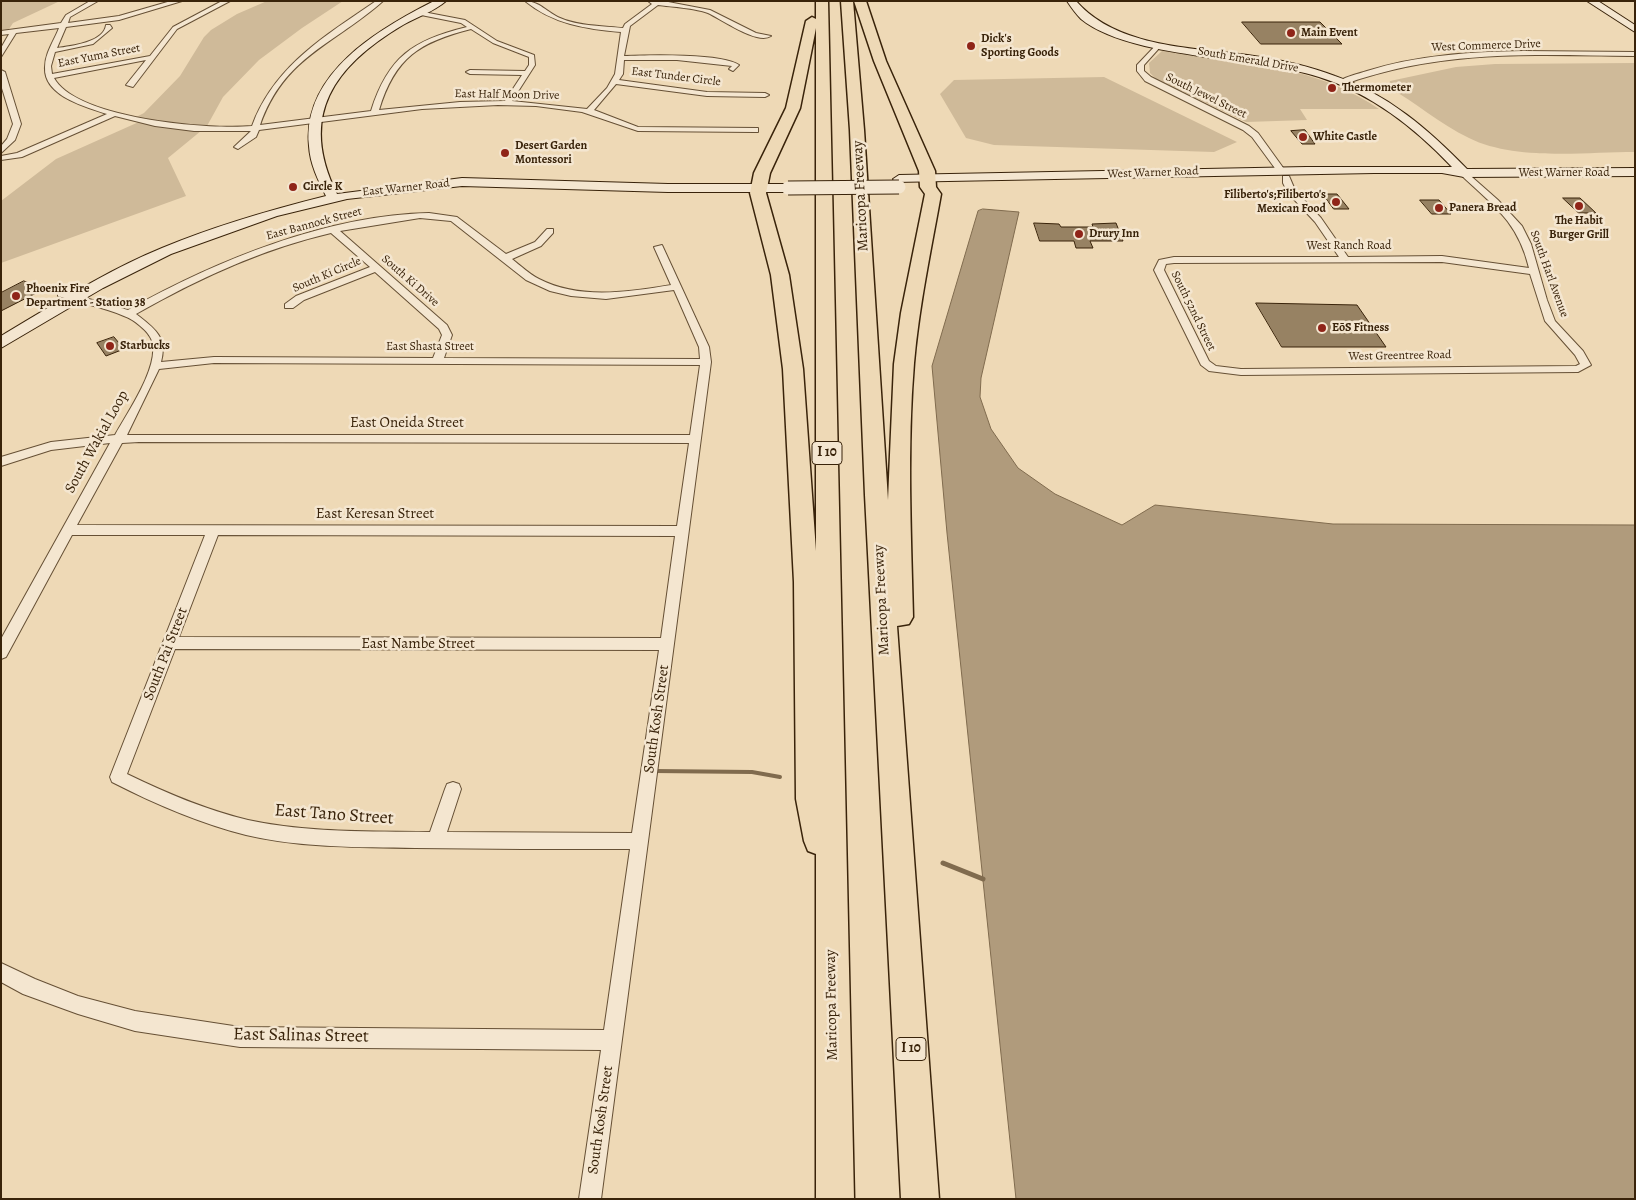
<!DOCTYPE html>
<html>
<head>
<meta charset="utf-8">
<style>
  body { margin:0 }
  #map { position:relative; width:1636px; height:1200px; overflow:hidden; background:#eed9b6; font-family:Alegreya,serif }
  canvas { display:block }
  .frame { position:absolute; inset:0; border:2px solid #39230a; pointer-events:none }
</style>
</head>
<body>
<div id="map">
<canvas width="1636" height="1200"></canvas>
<div class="frame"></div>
</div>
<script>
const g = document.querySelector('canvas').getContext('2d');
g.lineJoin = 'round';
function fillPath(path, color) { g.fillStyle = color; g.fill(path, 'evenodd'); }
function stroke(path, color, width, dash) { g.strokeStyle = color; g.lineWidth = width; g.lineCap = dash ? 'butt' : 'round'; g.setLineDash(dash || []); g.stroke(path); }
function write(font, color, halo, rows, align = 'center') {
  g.font = font + ' Alegreya,serif'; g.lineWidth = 5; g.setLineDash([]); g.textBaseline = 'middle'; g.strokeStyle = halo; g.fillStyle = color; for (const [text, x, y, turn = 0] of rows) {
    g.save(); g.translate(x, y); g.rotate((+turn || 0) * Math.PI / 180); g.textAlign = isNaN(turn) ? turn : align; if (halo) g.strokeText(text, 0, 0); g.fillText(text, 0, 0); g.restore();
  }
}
fillPath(new Path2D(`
  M 1,1 L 60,1 L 13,23 L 7,32 L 1,33 Z
  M 267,1 L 343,1 L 302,28 L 259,60 L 223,97 L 207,126 L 168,158 L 186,196 L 1,263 L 1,201 L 56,159 L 141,121 L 134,118 L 144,113 L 180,76 L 204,37 L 211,30 L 237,14 Z
  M 1162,51 C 1174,48 1191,54 1204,55 C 1265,64 1327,73 1379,109 L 1300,109 L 1307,120 L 1246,122 L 1156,79 L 1150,73 L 1149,63 Z
  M 1635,63 L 1635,152 C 1584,152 1515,161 1469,138 C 1440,124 1415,102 1388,87 L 1390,81 L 1456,67 L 1495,64 Z
  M 1104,77 L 1237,142 L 1214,152 L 994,145 L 966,138 L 940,94 L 954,80 Z`), '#cfba99');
const water = new Path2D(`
  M 983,209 L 1019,212 L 981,378 L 980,397 L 991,429 L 1018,468 L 1055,494 L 1122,525 L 1155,505 L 1333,524 L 1635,525 L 1635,1199 L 1016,1199 L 947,533 L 932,366 L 978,211 Z`);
fillPath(water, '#b09b7c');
stroke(water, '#806b4e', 1);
stroke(new Path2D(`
  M 654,771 L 752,772 L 780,777`), '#806b4e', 4);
stroke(new Path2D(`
  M 943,863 L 983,879`), '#806b4e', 5);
const building = new Path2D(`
  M 1242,22 L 1320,22 L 1342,44 L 1261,44 Z
  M 1305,130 L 1315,144 L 1302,144 L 1291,131 Z
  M 1323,194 L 1337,194 L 1349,209 L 1334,209 Z
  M 1563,198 L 1580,198 L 1596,213 L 1579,213 Z
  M 1420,200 L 1439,200 L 1451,214 L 1432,214 Z
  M 1034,223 L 1059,224 L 1061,227 L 1093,227 L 1092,224 L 1116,223 L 1123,241 L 1090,241 L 1093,248 L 1076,248 L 1074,241 L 1040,241 Z
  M 24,281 L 44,289 L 1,311 L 1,293 Z
  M 1256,303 L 1357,305 L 1386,347 L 1282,347 Z
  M 114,337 L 124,349 L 106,356 L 97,343 Z`);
fillPath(building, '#978263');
stroke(building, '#39230a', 1);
const street = new Path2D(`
  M 90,1 L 98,1 L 70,17 L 68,23 L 119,16 L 171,1 L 182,1 L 119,20 L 66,27 L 57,48 C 72,46 104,42 106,25 L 110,25 L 112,28 L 93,44 L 55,52 L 51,66 L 52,74 L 150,56 L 173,27 L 222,1 L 230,1 L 177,29 L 133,87 L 126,85 L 146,60 L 54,78 C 77,119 209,130 252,126 C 274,66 325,36 376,1 L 383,1 C 335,44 284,56 260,125 L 371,111 C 388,57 413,40 467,27 L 461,23 L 416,14 L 418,11 L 465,20 L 497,41 L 534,55 L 535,65 L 512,101 L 587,109 L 607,88 L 615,74 L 621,32 C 586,29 553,24 525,1 C 539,1 548,13 560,18 C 578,26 603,26 623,28 L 625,24 L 652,4 L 648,1 L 663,1 L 710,10 L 756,33 L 771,36 C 757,45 723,20 708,13 C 694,8 674,7 658,5 L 630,26 L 624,56 C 648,55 722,53 739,65 L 733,71 L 729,69 L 732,66 L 677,60 L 624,60 L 623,74 L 619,80 L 707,92 L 765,93 L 769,95 L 765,97 L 707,96 L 616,84 L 594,110 L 638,127 L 758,128 L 758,132 L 755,132 L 638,131 L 582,112 L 536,106 L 498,105 L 422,109 L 259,130 L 256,137 L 238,149 L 234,147 L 251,131 L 194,131 L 155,126 L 115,116 L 22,157 L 1,160 L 1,156 L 17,153 L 107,114 C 86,107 43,96 45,67 C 45,53 54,41 59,28 L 16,33 L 1,57 L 1,48 L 9,34 L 1,35 L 1,31 L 61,23 L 66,15 ZM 471,29 L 493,43 L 529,57 L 529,65 L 525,71 L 470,70 L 466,72 L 470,74 L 522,75 L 505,101 L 460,102 L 379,110 C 395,57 420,42 471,29 Z
  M 1157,44 L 1162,45 L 1144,65 L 1144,71 L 1151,77 L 1249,126 L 1258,133 L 1284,169 L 1283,171 L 1277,171 L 1252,137 L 1243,130 L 1145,81 L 1137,71 L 1137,65 Z
  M 1523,51 L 1635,52 L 1635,56 C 1533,55 1443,49 1345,84 L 1338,82 C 1346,76 1358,74 1367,71 C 1417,55 1470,52 1523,51 Z
  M 1,70 L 5,72 L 21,124 L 15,140 L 1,153 L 1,146 L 7,139 L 13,124 L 1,85 Z
  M 1464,170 L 1498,200 L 1522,226 L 1531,244 L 1547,300 L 1555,321 L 1583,351 L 1591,365 L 1578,372 L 1241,375 L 1209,371 L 1201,365 L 1154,270 L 1159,260 L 1174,257 L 1339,257 L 1315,222 L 1288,193 L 1283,183 L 1283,176 L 1289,176 L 1295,190 L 1321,218 L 1348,257 L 1442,256 L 1529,268 C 1518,222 1494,206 1461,175 L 1461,171 ZM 1442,262 L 1530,274 L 1545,321 L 1575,355 L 1580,364 L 1576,366 L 1241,369 L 1216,366 L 1209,361 L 1164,270 L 1166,264 L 1174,263 Z
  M 429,213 L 457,217 L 506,254 L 535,242 L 547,229 L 553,229 L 553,233 L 541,246 L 512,259 C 521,266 529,274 539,279 C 580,300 628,292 671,285 L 654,247 L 662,245 L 709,347 L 711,362 L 601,1199 L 579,1199 L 601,1050 L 240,1047 L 135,1031 L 78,1014 L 23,994 L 1,982 L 1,963 L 35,979 L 78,996 L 135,1011 L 240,1027 L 604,1030 L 630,849 C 558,849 487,849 415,848 C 359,847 301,848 246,835 C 199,823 155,804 112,782 L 110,777 L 205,535 L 72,535 L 6,657 L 1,659 L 1,639 L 110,443 L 51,450 L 1,466 L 1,457 L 51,442 L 115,435 C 127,413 160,366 152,341 C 149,331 133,319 124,316 C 103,307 79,303 58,296 L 58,292 L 64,292 L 128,310 C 215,261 327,215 429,213 ZM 420,218 L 451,221 L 526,280 L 550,291 L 571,296 L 606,299 L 674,290 L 699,347 L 700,359 L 444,358 L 452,335 L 447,325 L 340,231 ZM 331,233 L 370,267 L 296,296 L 285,304 L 285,308 L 293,308 L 304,300 L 375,272 L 439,329 L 442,335 L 433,358 L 214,357 L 161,362 C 168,337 154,328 136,314 C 197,279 262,249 331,233 ZM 214,363 L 700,365 L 690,435 L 127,435 L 159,369 ZM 122,443 L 139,442 L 689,443 L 677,526 L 77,525 ZM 218,535 L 675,536 L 661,638 L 179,637 ZM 175,649 L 659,650 L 632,833 L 447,832 L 461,789 L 459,784 L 453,782 L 447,784 L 445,789 L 430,832 C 370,831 308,833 248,820 C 206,810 166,793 127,774 Z`);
const secondary = new Path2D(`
  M 434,1 L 446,1 C 435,11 417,17 403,25 C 334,66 298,115 337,194 L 462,178 L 668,184 L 788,184 L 794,188 L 788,192 L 668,192 L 462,186 L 347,199 L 277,216 L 171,254 L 103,288 L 1,348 L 1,336 C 53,305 106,271 162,248 C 215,226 270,210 326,196 C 318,180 310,164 309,146 C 302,73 379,29 434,1 Z
  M 1067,1 L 1076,1 C 1118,49 1195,47 1254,56 C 1281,60 1309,66 1335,76 C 1388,94 1429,130 1467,169 L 1635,168 L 1635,176 L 1464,177 L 1442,173 L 1374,173 L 895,182 L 893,179 L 899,175 L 1306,167 L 1452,167 C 1414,127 1372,94 1319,77 C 1254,56 1130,59 1081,19 C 1076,14 1071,7 1067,1 Z
  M 1587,1 L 1598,1 L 1635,25 L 1635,32 Z`);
const highway = new Path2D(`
  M 816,1 L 828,1 L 854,1199 L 816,1199 L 816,854 L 808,851 L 804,841 L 796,799 L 794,582 L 783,369 L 771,275 L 750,193 L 754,173 L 786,108 L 806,21 L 812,17 L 816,19 ZM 816,28 L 816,551 L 803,369 L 789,275 L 766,193 L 770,173 L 800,108 Z
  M 841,1 L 853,1 L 864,130 L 888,500 L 894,364 L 901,313 L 925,194 L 920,187 L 919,171 L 874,61 L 854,1 L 866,1 L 886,61 L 935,171 L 936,187 L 941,194 C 931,250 919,306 914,363 C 907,447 911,533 913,617 L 909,624 L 897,626 L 939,1199 L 901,1199 L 865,495 L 850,130 Z`);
stroke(street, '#665035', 2);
stroke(secondary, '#39230a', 2);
stroke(highway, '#39230a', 3);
fillPath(street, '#f4e6d0');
fillPath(secondary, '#f4e6d0');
fillPath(highway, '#eed9b6');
const secondaryBridge = new Path2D(`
  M 788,188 L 899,187`);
stroke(secondaryBridge, '#39230a', 15, []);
stroke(secondaryBridge, '#f4e6d0', 13);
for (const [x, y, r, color] of [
  [1291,33,5,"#8f2418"],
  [971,46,5,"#8f2418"],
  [1332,88,5,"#8f2418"],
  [1303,137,5,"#8f2418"],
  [505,153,5,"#8f2418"],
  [293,187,5,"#8f2418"],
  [1336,202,5,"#8f2418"],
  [1579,206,5,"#8f2418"],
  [1439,208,5,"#8f2418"],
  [1079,234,5,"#8f2418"],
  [16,296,5,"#8f2418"],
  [1322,328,5,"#8f2418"],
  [110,346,5,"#8f2418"]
]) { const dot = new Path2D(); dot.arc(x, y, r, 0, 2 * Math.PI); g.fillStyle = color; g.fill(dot); stroke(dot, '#f4e6d0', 2); }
write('bold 12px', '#39230a', '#f4e6d0', [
  ["Main Event",1301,33],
  ["Dick's",981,39],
  ["Sporting Goods",981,53],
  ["Thermometer",1342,88],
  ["White Castle",1313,137],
  ["Desert Garden",515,146],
  ["Montessori",515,160],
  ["Circle K",303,187],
  ["Filiberto's;Filiberto's",1326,195,"right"],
  ["Mexican Food",1326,209,"right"],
  ["Panera Bread",1449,208],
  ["The Habit",1579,221,"center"],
  ["Burger Grill",1579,235,"center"],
  ["Drury Inn",1089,234],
  ["Phoenix Fire",26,289],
  ["Department - Station 38",26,303],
  ["EōS Fitness",1332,328],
  ["Starbucks",120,346]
], 'left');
write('12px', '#39230a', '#f4e6d0', [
  ["West Commerce Drive",1486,46,-2],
  ["East Yuma Street",99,56,-11],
  ["South Emerald Drive",1248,60,10],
  ["East Tunder Circle",676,77,7],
  ["East Half Moon Drive",507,95,1],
  ["South Jewel Street",1206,96,26],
  ["West Warner Road",1153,173,-2],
  ["West Warner Road",1564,173],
  ["East Warner Road",406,188,-6],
  ["East Bannock Street",314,224,-15],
  ["West Ranch Road",1349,246],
  ["South Harl Avenue",1549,274,70],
  ["South Ki Circle",327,275,-23],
  ["South Ki Drive",410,281,41],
  ["South 52nd Street",1193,311,64],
  ["East Shasta Street",430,347],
  ["West Greentree Road",1400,356,-1]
]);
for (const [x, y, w] of [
  [827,453,30],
  [911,1049,30]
]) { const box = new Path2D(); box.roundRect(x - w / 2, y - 11.5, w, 23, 4); g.fillStyle = '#f4e6d0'; g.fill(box); stroke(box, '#39230a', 1); }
write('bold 14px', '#39230a', null, [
  ["I 10",827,453],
  ["I 10",911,1049]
]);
write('15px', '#39230a', '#f4e6d0', [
  ["Maricopa Freeway",861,196,-93],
  ["East Oneida Street",407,423],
  ["South Wakial Loop",97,442,-61],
  ["East Keresan Street",375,514],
  ["Maricopa Freeway",882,600,-93],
  ["East Nambe Street",418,644],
  ["South Pai Street",166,654,-69],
  ["South Kosh Street",657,719,-82],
  ["Maricopa Freeway",832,1005,-91],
  ["South Kosh Street",601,1120,-82]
]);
write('18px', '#39230a', '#f4e6d0', [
  ["East Tano Street",334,815,4],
  ["East Salinas Street",301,1036,1]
]);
</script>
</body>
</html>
